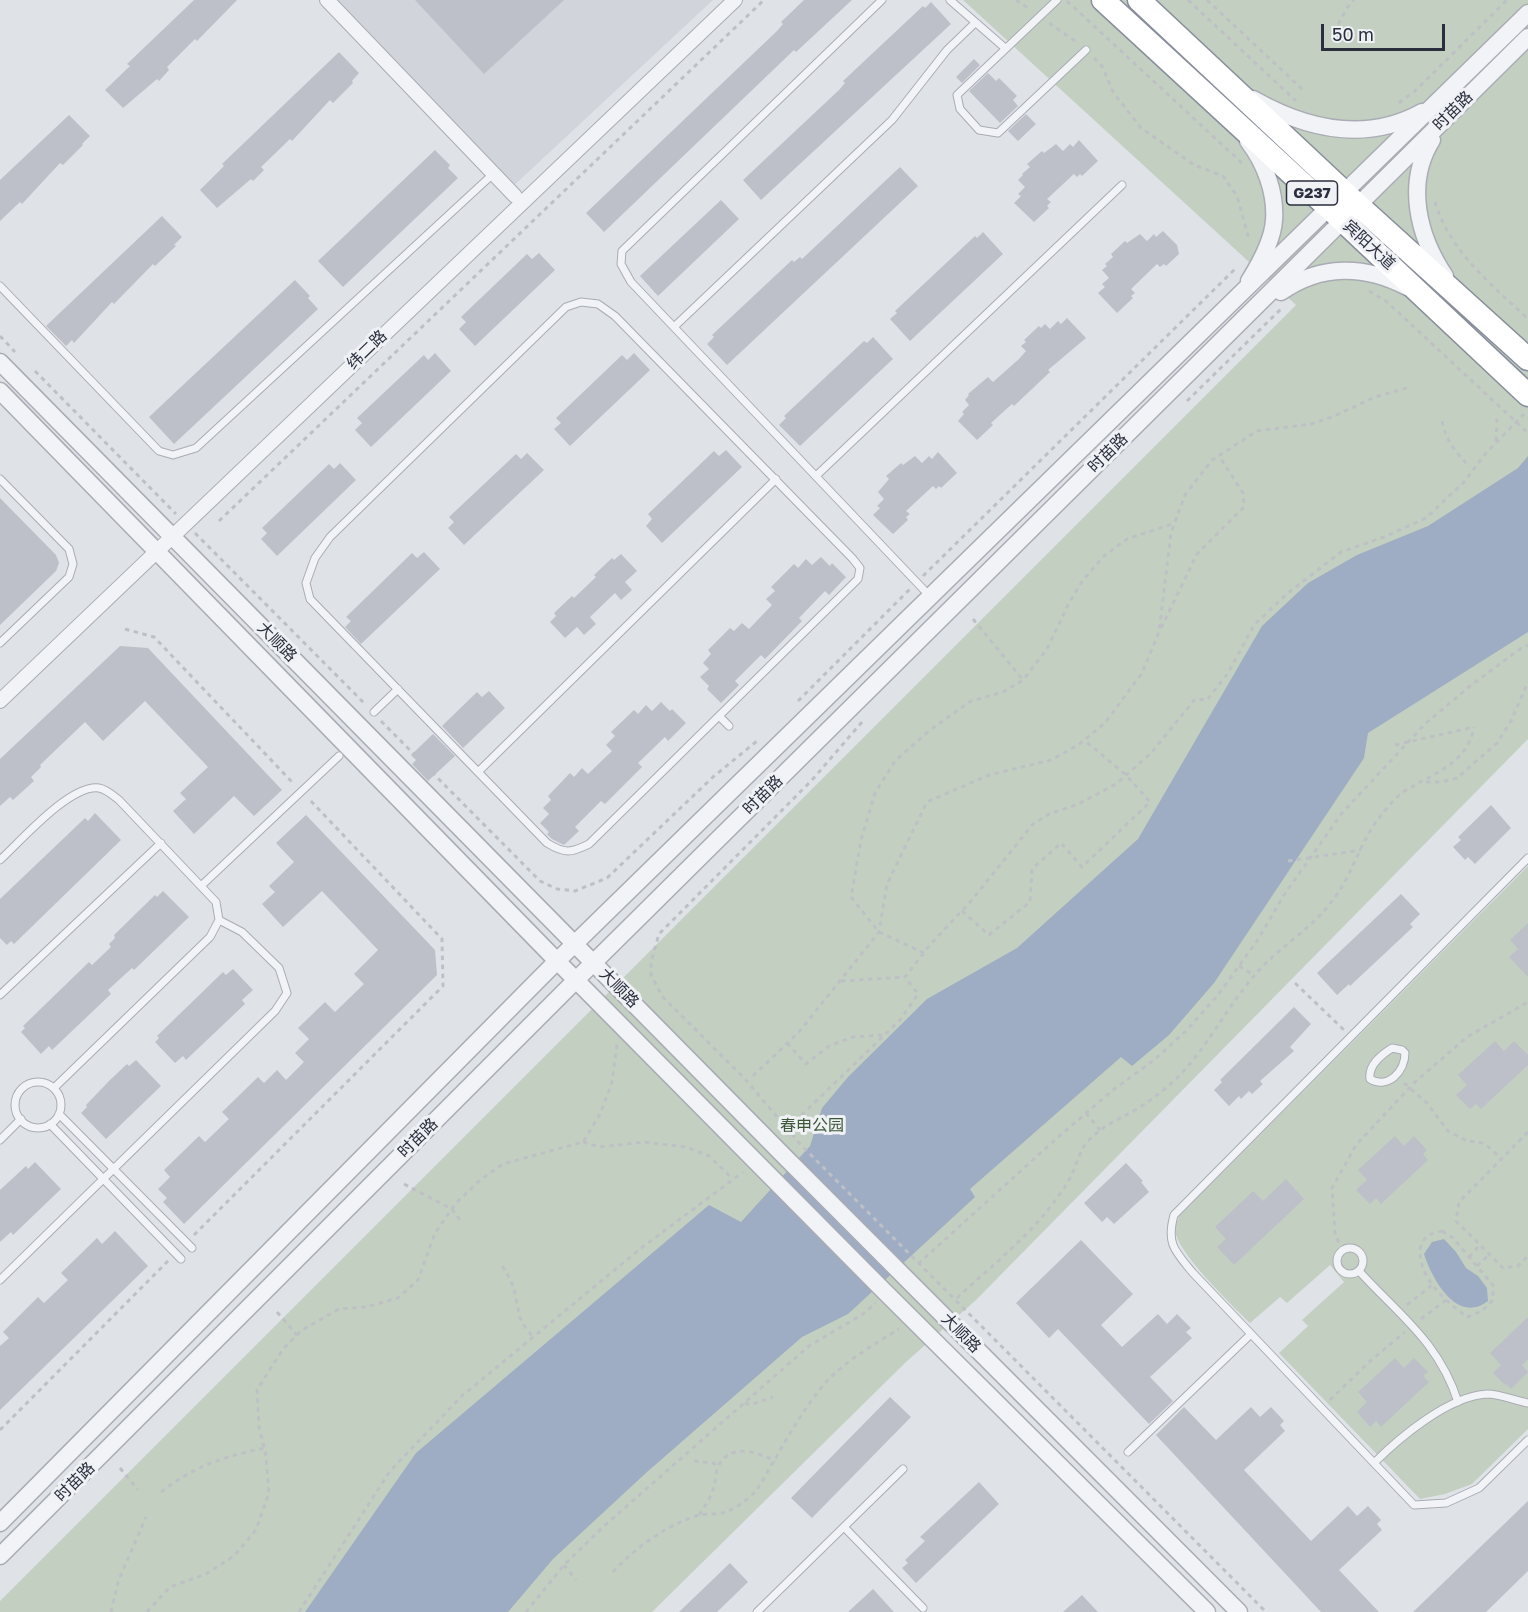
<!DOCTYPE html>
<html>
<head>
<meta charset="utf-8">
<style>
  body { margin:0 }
  #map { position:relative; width:1528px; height:1612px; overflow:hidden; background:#dfe2e7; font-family:"Golos Text",sans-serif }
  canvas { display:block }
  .scale { position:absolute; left:1321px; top:24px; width:124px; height:27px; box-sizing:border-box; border:3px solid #2a2e3d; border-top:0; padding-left:8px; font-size:18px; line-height:21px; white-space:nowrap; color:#2a2e3d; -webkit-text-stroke:4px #eff1f5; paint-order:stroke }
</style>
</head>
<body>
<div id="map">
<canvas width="1528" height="1612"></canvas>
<div class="scale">50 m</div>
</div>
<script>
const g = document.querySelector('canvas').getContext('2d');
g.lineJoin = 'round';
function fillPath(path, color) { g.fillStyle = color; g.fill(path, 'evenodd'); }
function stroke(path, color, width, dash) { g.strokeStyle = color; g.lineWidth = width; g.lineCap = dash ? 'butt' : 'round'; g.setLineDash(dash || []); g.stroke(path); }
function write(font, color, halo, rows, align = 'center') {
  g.font = font + ' "Golos Text","Noto Sans SC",sans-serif'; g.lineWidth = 6; g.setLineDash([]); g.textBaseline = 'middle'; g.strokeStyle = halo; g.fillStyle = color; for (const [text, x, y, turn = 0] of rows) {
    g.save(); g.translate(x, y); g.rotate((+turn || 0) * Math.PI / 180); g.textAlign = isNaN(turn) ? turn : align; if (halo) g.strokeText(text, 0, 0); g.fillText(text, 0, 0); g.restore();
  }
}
fillPath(new Path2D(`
  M 330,0 L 713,0 L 509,190 Z`), '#d2d4dc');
fillPath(new Path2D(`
  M 963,0 L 1528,0 L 1528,739 L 976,1300 L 906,1362 L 652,1612 L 0,1612 L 0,1601 L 1296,305 Z
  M 1528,866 L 1528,1429 L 1472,1484 L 1445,1494 L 1420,1499 L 1279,1353 L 1308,1326 L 1302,1320 L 1344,1282 L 1330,1265 L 1287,1303 L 1280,1297 L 1250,1323 C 1233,1306 1175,1251 1175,1229 C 1175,1225 1178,1220 1179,1216 Z`), '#c3d0c1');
fillPath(new Path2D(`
  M 1528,456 L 1528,632 L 1368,733 L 1364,758 L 1214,983 L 1169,1035 L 1132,1066 L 1121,1057 L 970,1189 L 975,1197 L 848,1314 L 802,1337 L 647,1472 L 553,1559 L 508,1612 L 305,1612 L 416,1453 L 709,1205 L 741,1222 L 810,1146 L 822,1108 L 848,1077 L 927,999 L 1017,948 L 1138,839 L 1262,626 L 1308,583 L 1357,555 L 1428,526 L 1518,468 Z
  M 1444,1239 L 1456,1252 L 1466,1268 L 1478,1276 L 1487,1288 L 1488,1301 C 1457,1325 1432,1279 1424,1254 L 1432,1242 Z`), '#9eacc4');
fillPath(new Path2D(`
  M 194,0 L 237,0 L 197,41 L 195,39 L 167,67 L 169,70 L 159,81 L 157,79 L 123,108 L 105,90 L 130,66 L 127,64 Z
  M 415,0 L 564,0 L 484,74 Z
  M 804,0 L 852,0 L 796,52 L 794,50 L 604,232 L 586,213 L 777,31 L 783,24 L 781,22 Z
  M 931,2 L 951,24 L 761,200 L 743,180 L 839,90 L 845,83 L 843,81 L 923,6 L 925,8 Z
  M 339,52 L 359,73 L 352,81 L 353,83 L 333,103 L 330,100 L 292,141 L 290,139 L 261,167 L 264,170 L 253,181 L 251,179 L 217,208 L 200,190 L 224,166 L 222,164 Z
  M 974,59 L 980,65 L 962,83 L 956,77 Z
  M 988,73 L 996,81 L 999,78 L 1017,96 L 1013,100 L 1018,106 L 1000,123 L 969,91 Z
  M 1026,114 L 1036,124 L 1018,141 L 1008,131 Z
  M 69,115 L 90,136 L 82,144 L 83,145 L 63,165 L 60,163 L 22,204 L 20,202 L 0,221 L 0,180 Z
  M 1079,140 L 1098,161 L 1082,176 L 1080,174 L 1077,177 L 1074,174 L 1047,199 L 1051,202 L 1047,206 L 1049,208 L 1034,222 L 1014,203 L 1021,196 L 1018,194 L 1025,187 L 1018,180 L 1023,175 L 1022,174 L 1030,167 L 1027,164 L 1042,151 L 1044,153 L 1056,144 L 1063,151 L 1070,144 L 1073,147 Z
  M 435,150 L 450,165 L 448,168 L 458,178 L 343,287 L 318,261 Z
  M 900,167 L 918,186 L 727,365 L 707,344 L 714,337 L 712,335 L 792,260 L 794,262 L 800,257 L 802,259 Z
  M 721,200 L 739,219 L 658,296 L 640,276 Z
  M 162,216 L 182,237 L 174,245 L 176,246 L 155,266 L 153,264 L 114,304 L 112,302 L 74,343 L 72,340 L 66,346 L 46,326 Z
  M 1163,231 L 1177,245 L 1179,254 L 1166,266 L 1164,264 L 1160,267 L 1157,264 L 1131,289 L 1135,293 L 1131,296 L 1133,298 L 1117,313 L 1098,293 L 1105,287 L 1102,284 L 1109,278 L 1102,270 L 1107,266 L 1105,264 L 1113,257 L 1111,254 L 1125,241 L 1127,243 L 1140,234 L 1147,241 L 1154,234 L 1156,237 Z
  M 983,232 L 1003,254 L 910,341 L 890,319 L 897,313 L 895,311 L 975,236 L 977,238 Z
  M 539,253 L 555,270 L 475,346 L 459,329 L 466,322 L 461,317 L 527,254 L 532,259 Z
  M 295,280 L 310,296 L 308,298 L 318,309 L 174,444 L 149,417 Z
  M 1067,318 L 1086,338 L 1048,370 L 1050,372 L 1014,406 L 1012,404 L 991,423 L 993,425 L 977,440 L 958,421 L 964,414 L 962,412 L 969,405 L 965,400 L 969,395 L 968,394 L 988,377 L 993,382 L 1019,359 L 1026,351 L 1021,346 L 1026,342 L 1024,340 L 1039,326 L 1041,328 L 1045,324 L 1050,329 L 1058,321 L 1061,324 Z
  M 873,337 L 893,359 L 800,446 L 779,425 L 786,418 L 784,416 L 864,341 L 867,343 Z
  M 435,353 L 451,371 L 371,447 L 355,430 L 362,423 L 357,418 L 424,355 L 428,360 Z
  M 634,353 L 650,370 L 570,446 L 554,429 L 561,423 L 556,418 L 622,355 L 627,360 Z
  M 726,450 L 742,467 L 662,543 L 646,526 L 652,519 L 648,514 L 714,451 L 719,456 Z
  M 938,452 L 957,473 L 941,488 L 939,486 L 936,489 L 933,486 L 906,511 L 910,514 L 906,517 L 908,520 L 893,534 L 873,515 L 880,508 L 877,506 L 884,499 L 878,492 L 889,479 L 886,476 L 901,463 L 903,465 L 915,456 L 922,463 L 929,456 L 932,459 Z
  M 527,453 L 544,470 L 464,545 L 448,528 L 454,522 L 449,517 L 516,454 L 521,459 Z
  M 340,463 L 356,480 L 277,556 L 261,539 L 267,533 L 262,528 L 329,464 L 334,469 Z
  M 0,498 L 56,555 L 59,563 L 56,571 L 0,625 Z
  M 424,552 L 440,569 L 361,644 L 345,627 L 351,621 L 346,617 L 412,553 L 417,558 Z
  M 621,554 L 637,571 L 625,582 L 632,590 L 621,600 L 615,593 L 590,617 L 596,624 L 584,635 L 577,627 L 565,638 L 550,622 L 556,616 L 554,613 L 572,596 L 574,598 L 596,577 L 594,575 L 612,558 L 614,560 Z
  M 821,557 L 830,566 L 832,563 L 846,577 L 829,595 L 825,591 L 799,618 L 802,621 L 765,659 L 761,655 L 735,681 L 739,685 L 721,703 L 707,689 L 709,686 L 700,677 L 709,669 L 703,663 L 711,654 L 708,650 L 730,628 L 734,631 L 742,623 L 749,629 L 772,605 L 766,599 L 775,591 L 771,587 L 794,564 L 798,568 L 806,559 L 812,565 Z
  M 120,646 L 148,648 L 282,790 L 254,816 L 234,796 L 194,834 L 173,811 L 186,799 L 180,793 L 208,767 L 145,701 L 103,741 L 85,722 L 40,765 L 41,767 L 31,777 L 34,781 L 13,800 L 10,797 L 0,806 L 0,759 Z
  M 489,691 L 505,708 L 463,748 L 442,726 L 477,692 L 482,697 Z
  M 661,702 L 670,711 L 672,709 L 686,723 L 668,741 L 665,737 L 638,763 L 642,767 L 605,804 L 601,801 L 575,827 L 579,831 L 564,845 L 552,839 L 547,834 L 549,832 L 540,823 L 549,814 L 543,808 L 551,800 L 548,796 L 570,773 L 574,777 L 582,768 L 588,774 L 612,751 L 606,745 L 615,736 L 611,732 L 634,710 L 638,714 L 646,705 L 652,711 Z
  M 433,734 L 455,756 L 428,781 L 412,764 L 416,760 L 411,755 Z
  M 1491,805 L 1511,828 L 1475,864 L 1468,857 L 1465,860 L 1453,847 L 1461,840 L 1458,837 Z
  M 95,813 L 121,840 L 14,944 L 11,941 L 7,945 L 0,938 L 0,899 L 85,818 L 88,821 Z
  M 306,815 L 435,950 L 437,975 L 184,1224 L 163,1202 L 167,1198 L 158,1189 L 170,1177 L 164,1170 L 199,1136 L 205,1142 L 229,1119 L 222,1112 L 258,1077 L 264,1083 L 277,1070 L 286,1080 L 304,1062 L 295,1053 L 309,1039 L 298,1028 L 325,1002 L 335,1012 L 364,984 L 354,974 L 378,950 L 322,891 L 283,927 L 262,904 L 275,892 L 269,886 L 294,862 L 276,843 Z
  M 163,891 L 189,917 L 134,970 L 132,968 L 108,990 L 111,994 L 52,1050 L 49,1046 L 41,1054 L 21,1032 L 25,1028 L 23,1026 L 89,962 L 92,965 L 111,947 L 109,944 L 115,938 L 114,935 L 155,895 L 157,897 Z
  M 1401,894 L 1420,914 L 1410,924 L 1413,927 L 1350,986 L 1349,984 L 1337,995 L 1317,973 Z
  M 1528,923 L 1528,977 L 1509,957 L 1518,949 L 1510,940 Z
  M 233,969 L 253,990 L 242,1000 L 245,1004 L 186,1060 L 183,1056 L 175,1063 L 155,1042 L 159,1038 L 157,1036 L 223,972 L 226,975 Z
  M 1294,1007 L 1311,1024 L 1290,1047 L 1294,1051 L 1260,1081 L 1263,1084 L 1252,1094 L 1249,1091 L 1241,1099 L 1239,1096 L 1229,1106 L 1214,1090 L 1222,1082 L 1220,1080 Z
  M 1495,1041 L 1504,1051 L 1514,1041 L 1528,1055 L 1528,1065 L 1481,1109 L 1476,1104 L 1470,1109 L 1456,1095 L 1467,1085 L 1458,1075 Z
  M 136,1060 L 161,1086 L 106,1139 L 81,1113 L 87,1107 L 86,1105 L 110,1080 L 127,1064 L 129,1066 Z
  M 1395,1136 L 1404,1146 L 1414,1136 L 1427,1150 L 1423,1154 L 1428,1160 L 1381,1204 L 1376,1198 L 1370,1204 L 1356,1190 L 1367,1180 L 1358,1170 Z
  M 35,1162 L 61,1189 L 13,1235 L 11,1232 L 0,1242 L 0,1190 L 26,1166 L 28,1169 Z
  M 1126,1163 L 1143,1181 L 1141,1182 L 1149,1192 L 1114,1224 L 1107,1217 L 1102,1222 L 1084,1203 Z
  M 1286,1179 L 1304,1199 L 1234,1265 L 1217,1247 L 1226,1239 L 1215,1227 L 1253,1191 L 1263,1201 Z
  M 115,1231 L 148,1266 L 0,1410 L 0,1346 L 9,1338 L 3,1332 L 38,1297 L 44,1303 L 68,1280 L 61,1273 L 97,1238 L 102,1244 Z
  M 1081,1240 L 1133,1294 L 1101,1325 L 1122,1347 L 1158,1314 L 1167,1324 L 1177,1314 L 1191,1328 L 1186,1332 L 1192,1338 L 1150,1377 L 1173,1401 L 1149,1424 L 1058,1329 L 1049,1338 L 1016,1303 Z
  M 1528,1317 L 1528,1359 L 1522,1365 L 1528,1372 L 1511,1389 L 1506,1384 L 1505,1385 L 1493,1373 L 1501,1365 L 1490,1353 Z
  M 1395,1358 L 1404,1368 L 1414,1358 L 1428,1372 L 1423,1376 L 1429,1382 L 1381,1427 L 1376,1421 L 1370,1427 L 1357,1412 L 1367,1402 L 1358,1392 Z
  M 890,1397 L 911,1417 L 812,1518 L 791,1498 Z
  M 1184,1407 L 1216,1440 L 1251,1407 L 1260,1417 L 1271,1407 L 1284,1421 L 1280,1425 L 1285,1431 L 1244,1470 L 1311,1541 L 1348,1506 L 1357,1516 L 1368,1506 L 1381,1520 L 1377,1524 L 1382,1530 L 1339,1570 L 1379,1612 L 1321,1612 L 1156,1435 Z
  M 979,1482 L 999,1504 L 916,1583 L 902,1568 L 908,1563 L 905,1560 L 925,1541 L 920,1537 Z
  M 1528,1501 L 1528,1571 L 1486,1612 L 1413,1612 Z
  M 730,1563 L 748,1582 L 717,1612 L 679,1612 Z
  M 873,1589 L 894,1612 L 848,1612 Z
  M 1082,1595 L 1098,1612 L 1063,1612 Z`), '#bdc0c9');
const service = new Path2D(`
  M 882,0 L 622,251 L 621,264 L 631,282 L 924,590
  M 950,0 L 1005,48
  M 1057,0 L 957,95 L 960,109 L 979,130 L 998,133 L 1086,50
  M 0,286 L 159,451 L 173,455 L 196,448 L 493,174
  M 581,302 L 598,304 L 615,316 L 853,559 L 860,568 L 858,579 L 589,844 C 571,853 565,854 547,843 L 310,599 L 306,583 L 315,558 L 330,537 L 566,307 Z
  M 674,327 L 892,120 L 947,50 L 975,23
  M 816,476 L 1122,185
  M 0,479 L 69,549 L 73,564 L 69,577 L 0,643
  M 374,712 L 398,689
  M 719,716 L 729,726
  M 478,772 L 776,479
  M 1528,858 L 1174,1215 C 1166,1244 1175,1251 1193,1273 L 1414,1505 L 1446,1503 L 1479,1488 L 1528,1440
  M 0,860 C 21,841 70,784 99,788 C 106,789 114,796 119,800 L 216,902 L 219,920 L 210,937 L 54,1088
  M 201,886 L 339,756
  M 0,995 L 161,843
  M 1392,1048 L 1402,1050 L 1405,1053 C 1405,1071 1388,1090 1370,1079 C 1368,1065 1381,1055 1392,1048 Z
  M15 1105a23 23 0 1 1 46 0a23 23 0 1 1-46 0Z
  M 59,1114 L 192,1248
  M 50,1124 L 181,1259
  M 0,1140 L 21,1119
  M1337 1261a13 13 0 1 1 26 0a13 13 0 1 1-26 0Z
  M 1359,1271 C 1399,1315 1439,1342 1458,1402
  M 0,1280 L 275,1011 L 287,993 L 279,968 L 242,932 L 219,920
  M 1128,1452 L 1251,1334
  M 1374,1463 C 1400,1437 1449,1396 1487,1394 C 1500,1394 1516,1401 1528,1403
  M 844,1527 L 923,1608
  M 757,1612 L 903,1469`);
const minor = new Path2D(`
  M 327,0 L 515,196
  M 0,701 L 735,0`);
const tertiary = new Path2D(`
  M 1253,99 C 1306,129 1366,143 1422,112
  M 1432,140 C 1405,183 1418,236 1445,276
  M 1248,141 C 1265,163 1276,193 1274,220 C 1273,239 1259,265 1249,281
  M 1281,292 C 1321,264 1365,265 1407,287
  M 0,362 L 782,1154 L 1239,1612
  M 0,391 L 557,961 L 884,1291 L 1207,1612
  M 0,1523 L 557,961 L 1528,13
  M 0,1556 L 576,980 L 1528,37`);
const trunk = new Path2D(`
  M 1103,0 L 1343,221 L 1528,395
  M 1139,0 L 1359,206 L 1528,359`);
stroke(service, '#a9acb4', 9);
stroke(minor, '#a9acb4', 16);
stroke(tertiary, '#a9acb4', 19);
stroke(trunk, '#888e9c', 25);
stroke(new Path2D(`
  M 1016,0 L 1031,10
  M 1188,0 L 1296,101
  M 1207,0 L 1302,89
  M 1067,1 L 1243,164
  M 1049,23 L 1078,43
  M 1338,41 L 1335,30 L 1347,8 L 1354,0
  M 1094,58 L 1102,66 L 1113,92 L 1141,128 L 1194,165 L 1223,176 L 1237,196 L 1249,239
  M 1399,103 L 1416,90 L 1507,0
  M 1435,202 C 1450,252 1492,285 1528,319
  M 1369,291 L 1386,301 L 1528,433
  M 0,336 L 15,352
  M 35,371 L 176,514
  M 1187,401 L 1283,307
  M 1442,421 C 1446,441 1456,453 1470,467
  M 1496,441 L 1497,417
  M 219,521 L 764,0
  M 195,533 L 366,705
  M 923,576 L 1235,269
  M 973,619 L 1023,680
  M 1161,628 L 1197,554 L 1244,507 L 1243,493 L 1219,456
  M 125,629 L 154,637 L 293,783
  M 798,701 L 910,589
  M 381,721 L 540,881 L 557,889 L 575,891 L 607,878 L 713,777 L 757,741
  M 862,722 L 812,780 L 659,934 L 651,962 L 651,975 L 662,996 L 745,1079 L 800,1144 L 1266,1612
  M 1426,782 L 1441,782 L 1457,778 L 1497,743 L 1511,721 L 1528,682
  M 962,911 L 989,935 L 1030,902 L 1032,869 L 1061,843 L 1082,867 L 1150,802 L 1126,775 L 1084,740
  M 924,953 L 879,932 L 851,897 L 861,840 L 875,793 L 895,761 L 930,730 L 971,701 L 1003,692 L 1023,680 L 1047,649 L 1069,603 L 1083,580 L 1104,556 L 1127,539 L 1175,523
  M 1239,966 L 1254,975
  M 841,981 L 905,977
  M 1295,983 L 1344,1030
  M 787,1043 L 806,1064 L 829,1046 L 853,1037 L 882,1035
  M 753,1076 L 799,1032 L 879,932 L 887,884 L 927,802 L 989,775 L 1051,760 L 1078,745 L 1105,723 L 1142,673 L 1159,632 L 1171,533 L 1185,495 L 1212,460 L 1257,431 L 1311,424 L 1332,417 L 1375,397 L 1410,387
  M 1404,1083 L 1426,1102 L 1448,1131 L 1467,1141 L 1484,1143 L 1502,1159
  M 1086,1113 L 1100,1130
  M 1528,1132 L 1459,1202 L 1456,1221 L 1503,1268 L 1518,1266 L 1528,1256
  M 782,1134 L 900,1020 L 918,994 L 905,977 L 929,946 L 972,900 L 1033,824 L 1049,814 L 1076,805 L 1116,784 L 1152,752 L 1195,699 L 1207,700 L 1228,673 L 1254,625 L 1288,593 L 1341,552 L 1384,537 L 1426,518 L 1464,482 L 1486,453 L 1524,414
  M 583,1142 L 599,1147 L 644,1142 L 686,1147 L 709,1156 L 733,1179
  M 404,1184 L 452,1209 L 460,1220
  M 1442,1231 L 1453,1238 L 1493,1285 L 1493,1300 L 1482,1311 L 1467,1317 C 1445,1300 1420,1280 1420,1251 C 1420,1245 1424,1238 1429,1235 C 1432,1233 1438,1232 1442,1231 Z
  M 194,1235 L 443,986 L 442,939 L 308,798
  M 1342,1251 L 1335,1233 L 1332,1188 L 1356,1145 L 1414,1083 L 1467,1037 L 1528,1002
  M 1469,1257 L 1480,1245
  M 918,1264 L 1057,1138 L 1113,1090 L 1154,1060 L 1186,1031 L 1218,995 L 1257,941 L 1284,895 L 1342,813 L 1425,724 L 1470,686 L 1520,649 L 1528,645
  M 502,1266 C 517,1287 514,1294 520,1317 C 522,1324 528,1331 533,1337
  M 1477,1266 L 1490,1254
  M 957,1298 C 985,1272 1017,1246 1042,1217 C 1052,1205 1064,1190 1071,1176 C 1077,1165 1080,1148 1089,1140 C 1105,1124 1116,1121 1135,1110 C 1151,1101 1167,1088 1181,1074 C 1209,1044 1227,1007 1254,976 C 1278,947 1313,929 1335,897 C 1353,873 1360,842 1379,818 C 1386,809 1394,799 1403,792 C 1431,774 1467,765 1474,727
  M 1407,1305 L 1432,1285
  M 277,1312 L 297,1335
  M 1421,1319 L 1446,1300
  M 1330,1400 L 1369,1362 L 1405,1332
  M 745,1403 L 750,1405 L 773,1397
  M 0,1430 L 168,1261
  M 694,1461 L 713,1463 L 718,1466
  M 120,1468 L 138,1490
  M 161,1492 C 194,1466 223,1457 264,1448
  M 699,1515 C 705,1506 712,1496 714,1486 C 716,1480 715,1473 718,1467 C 729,1443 756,1451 775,1461
  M 564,1565 L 576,1580
  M 613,1572 C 635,1548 666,1525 699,1515 C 704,1514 711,1514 717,1514 C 733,1512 746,1501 757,1490 C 777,1457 804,1404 830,1378 C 850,1358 875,1344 899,1329
  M 111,1612 L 118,1582 L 146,1517
  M 147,1612 L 170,1587 L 206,1574 L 234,1556 L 256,1530 L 269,1493 L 266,1456 L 259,1427 L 257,1390 L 283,1349 L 302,1330 L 339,1309 L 366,1307 L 398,1298 L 418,1280 L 435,1233 L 456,1203 L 480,1180 L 503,1164 L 583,1142 L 600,1114 L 612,1082 L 617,1044
  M 299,1612 L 390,1471 L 463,1395 L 640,1249 L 743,1172
  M 526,1612 L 564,1565 L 603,1527 L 809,1346 L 863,1314 L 876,1303`), '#bec0c6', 3, [4.5, 4.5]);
stroke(service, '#f2f3f6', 7);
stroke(minor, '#f2f3f6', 14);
stroke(tertiary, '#f2f3f6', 16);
stroke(trunk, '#fff', 22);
stroke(new Path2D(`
  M 1395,745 L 1474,727
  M 1288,861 L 1361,850`), '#bec0c6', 3, [4.5, 4.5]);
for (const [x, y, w] of [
  [1312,193,51]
]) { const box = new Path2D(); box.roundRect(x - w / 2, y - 12, w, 24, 4.5); g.fillStyle = '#eff1f5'; g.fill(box); stroke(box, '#2a2e3d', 1.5); }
write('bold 15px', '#2a2e3d', null, [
  ["G237",1312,193]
]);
write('16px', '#2a2e3d', '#eff1f5', [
  ["时苗路",1453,111,-45],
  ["宾阳大道",1369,245,43],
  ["纬二路",367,350,-44],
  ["时苗路",1108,453,-45],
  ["大顺路",277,642,45],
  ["时苗路",763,795,-45],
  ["大顺路",619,988,45],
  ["时苗路",418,1138,-45],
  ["大顺路",961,1333,45],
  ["时苗路",75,1482,-45]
]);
write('16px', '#3b5738', '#eff1f5', [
  ["春申公园",812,1126]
]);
</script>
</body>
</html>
